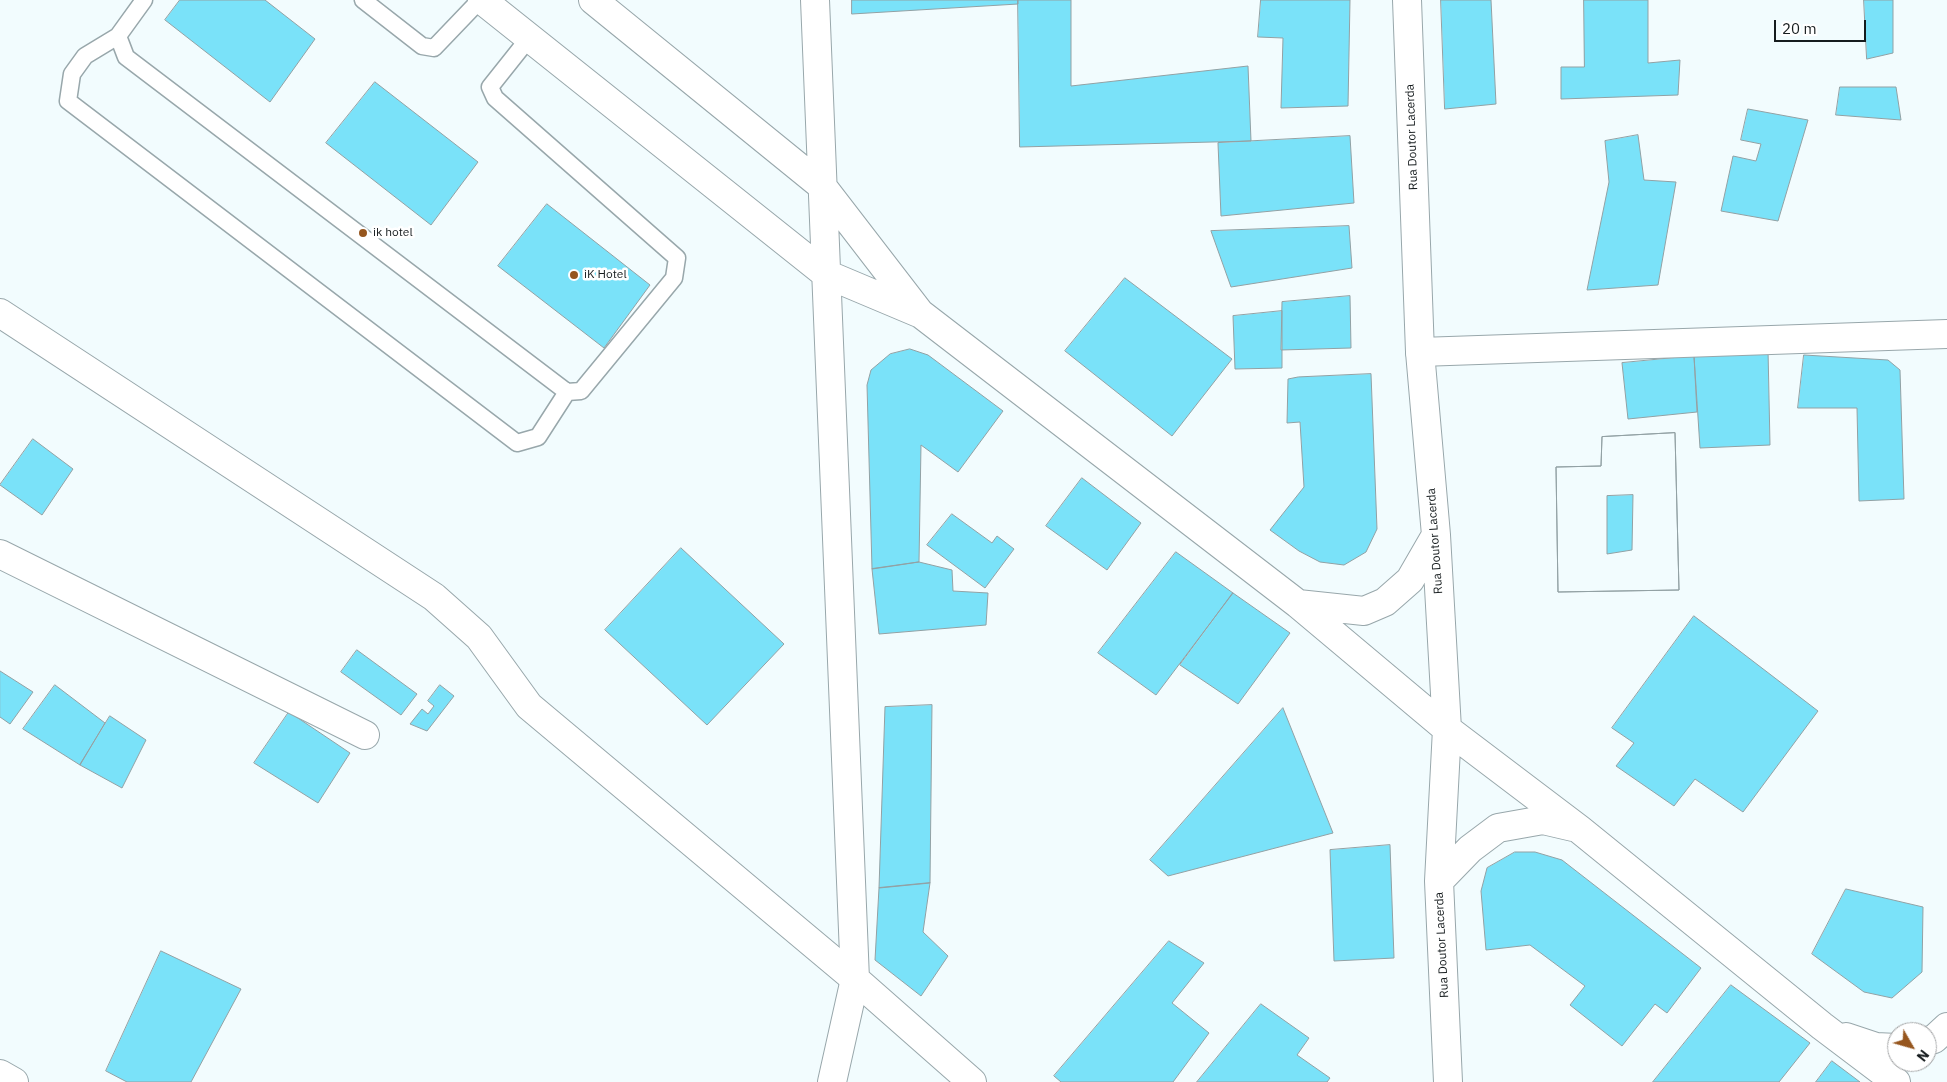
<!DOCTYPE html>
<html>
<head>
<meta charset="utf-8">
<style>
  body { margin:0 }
  #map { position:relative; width:1947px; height:1082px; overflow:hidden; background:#f2fcfe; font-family:"IBM Plex Sans",sans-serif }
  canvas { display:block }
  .north { position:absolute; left:1887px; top:1022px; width:50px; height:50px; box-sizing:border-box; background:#fff; border:1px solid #a2a4a5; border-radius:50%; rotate:128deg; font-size:14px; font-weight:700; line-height:20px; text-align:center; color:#161c1e }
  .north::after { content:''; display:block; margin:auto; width:18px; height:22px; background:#96561e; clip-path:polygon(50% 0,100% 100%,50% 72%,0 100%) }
  .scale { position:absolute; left:1774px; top:20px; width:92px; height:22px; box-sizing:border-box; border:2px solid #161c1e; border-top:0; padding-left:6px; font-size:15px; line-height:18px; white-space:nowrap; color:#161c1e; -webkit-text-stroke:4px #fff; paint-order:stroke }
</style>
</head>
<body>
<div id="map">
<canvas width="1947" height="1082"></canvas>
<div class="north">N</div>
<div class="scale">20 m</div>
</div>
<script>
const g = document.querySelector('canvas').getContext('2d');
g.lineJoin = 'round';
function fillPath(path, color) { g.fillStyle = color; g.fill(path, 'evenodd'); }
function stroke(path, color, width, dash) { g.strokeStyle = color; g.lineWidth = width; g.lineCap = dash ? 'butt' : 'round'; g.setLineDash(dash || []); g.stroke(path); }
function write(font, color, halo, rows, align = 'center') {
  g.font = font + ' "IBM Plex Sans",sans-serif'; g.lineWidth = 5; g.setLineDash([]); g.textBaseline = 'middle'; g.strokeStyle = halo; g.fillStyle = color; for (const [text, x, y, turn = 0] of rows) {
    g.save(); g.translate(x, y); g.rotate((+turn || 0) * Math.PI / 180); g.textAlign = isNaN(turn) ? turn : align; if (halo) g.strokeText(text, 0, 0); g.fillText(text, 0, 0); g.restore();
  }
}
const building = new Path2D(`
  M 180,0 L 265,0 L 315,39 L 270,102 L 165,20 Z
  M 852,0 L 1018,0 L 1018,4 L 852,14 Z
  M 1018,0 L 1071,0 L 1071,86 L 1248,66 L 1251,141 L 1020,147 Z
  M 1261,0 L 1350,0 L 1348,106 L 1281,108 L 1283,38 L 1258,37 Z
  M 1441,0 L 1491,0 L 1496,104 L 1445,109 Z
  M 1584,0 L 1648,0 L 1648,63 L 1680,60 L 1678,95 L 1561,99 L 1561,67 L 1584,67 Z
  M 1864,0 L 1893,0 L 1893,53 L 1867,59 Z
  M 375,82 L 478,162 L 431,225 L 326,143 Z
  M 1840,87 L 1896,87 L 1901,120 L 1836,115 Z
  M 1748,109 L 1808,120 L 1778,221 L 1721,211 L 1733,156 L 1756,161 L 1761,144 L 1741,140 Z
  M 1638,135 L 1644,180 L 1676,182 L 1658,285 L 1587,290 L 1609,182 L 1605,141 Z
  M 1350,136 L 1354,203 L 1221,216 L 1218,143 Z
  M 547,204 L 650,285 L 604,348 L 498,266 Z
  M 1349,226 L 1352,268 L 1231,287 L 1211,231 Z
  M 1125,278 L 1232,359 L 1172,436 L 1065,351 Z
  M 1350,296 L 1351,348 L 1281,350 L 1282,302 Z
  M 1282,311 L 1282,368 L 1235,369 L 1233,316 Z
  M 910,349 L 928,355 L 1003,411 L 958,472 L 921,445 L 919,562 L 872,569 L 867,385 L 871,370 L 890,354 Z
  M 1768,349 L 1770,445 L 1700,448 L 1694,356 Z
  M 1804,355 L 1888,360 L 1900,370 L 1904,499 L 1859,501 L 1857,408 L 1798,408 Z
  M 1694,356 L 1697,412 L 1628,419 L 1622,363 Z
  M 1371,374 L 1377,529 L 1366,552 L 1344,565 L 1320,562 L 1299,551 L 1270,530 L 1304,487 L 1300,422 L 1287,423 L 1288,379 L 1298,377 Z
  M 1675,433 L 1679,590 L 1558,592 L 1556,467 L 1601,466 L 1602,437 ZM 1633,495 L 1632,550 L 1607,554 L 1607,496 Z
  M 1675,433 L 1679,590 L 1558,592 L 1556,467 L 1601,466 L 1602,437 Z
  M 33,439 L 73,469 L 42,515 L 0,485 Z
  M 1082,478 L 1141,523 L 1107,570 L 1046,526 Z
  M 952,514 L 992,543 L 997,536 L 1014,549 L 985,588 L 927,545 Z
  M 681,548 L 784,644 L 707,725 L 605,630 Z
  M 1176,552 L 1233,593 L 1156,695 L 1098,653 Z
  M 919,562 L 952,570 L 953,591 L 988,593 L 986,625 L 879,634 L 872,569 Z
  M 1233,593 L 1290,633 L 1238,704 L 1180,665 Z
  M 1694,616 L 1818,711 L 1743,812 L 1695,779 L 1674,806 L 1616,766 L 1634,743 L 1612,728 Z
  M 357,650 L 417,694 L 401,715 L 341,672 Z
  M 0,671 L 33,692 L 10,724 L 0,717 Z
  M 55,685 L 105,723 L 80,765 L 23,729 Z
  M 440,685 L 454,696 L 427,731 L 410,724 L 422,709 L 428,714 L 434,706 L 428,701 Z
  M 932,705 L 930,883 L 879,888 L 885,707 Z
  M 1283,708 L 1333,833 L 1168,876 L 1150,860 Z
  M 289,712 L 350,753 L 318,803 L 254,763 Z
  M 110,716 L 146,740 L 122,788 L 80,765 Z
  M 1390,845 L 1394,958 L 1334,961 L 1330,850 Z
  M 1515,852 L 1535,852 L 1562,860 L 1701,968 L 1667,1013 L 1655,1004 L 1622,1046 L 1570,1005 L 1585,986 L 1530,945 L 1486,950 L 1481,891 L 1487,868 Z
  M 930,883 L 923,932 L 948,956 L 921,996 L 875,960 L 879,888 Z
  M 1846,889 L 1923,907 L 1922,972 L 1892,998 L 1864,992 L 1812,954 Z
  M 1169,941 L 1204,963 L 1172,1003 L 1209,1033 L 1173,1082 L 1061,1082 L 1054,1076 Z
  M 161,951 L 241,989 L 191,1082 L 127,1082 L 106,1071 Z
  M 1731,985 L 1810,1043 L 1779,1082 L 1653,1082 Z
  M 1261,1004 L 1309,1038 L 1297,1055 L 1330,1078 L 1327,1082 L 1197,1082 Z
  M 1832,1061 L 1860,1082 L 1816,1082 Z`);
fillPath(building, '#7ae2f9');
stroke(building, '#92a1a4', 1);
const lane = new Path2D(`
  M 144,0 L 118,36 L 126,57 L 567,392 L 581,391 L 674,278 L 677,258 L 495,98 L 490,87 L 529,38
  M 363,0 L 422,46 L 434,48 L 480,0
  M 118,36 L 85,56 L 72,74 L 68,101 L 517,443 L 538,437 L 567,392`);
const street = new Path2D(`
  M 0,313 L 434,597 L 479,637 L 529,706 L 855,979
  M 1420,352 L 1947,334
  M 0,554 L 365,735
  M 0,1074 L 14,1082`);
const secondary = new Path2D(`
  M 482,0 L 826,274 L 921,314 L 1298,604 L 1447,729 L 1579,829 L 1822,1026 L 1896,1082
  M 593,0 L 822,186 L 919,312
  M 815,0 L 855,979 L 832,1082
  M 1407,0 L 1420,352 L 1436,535 L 1447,729 L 1439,881 L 1448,1082
  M 1298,604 L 1364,611 L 1385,602 L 1410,580 L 1436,535
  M 1439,881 L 1470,849 L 1498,828 L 1543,820 L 1573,827
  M 855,979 L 972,1082
  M 1846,1037 L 1876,1047 L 1897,1048
  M 1927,1041 L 1934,1039 L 1947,1027`);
stroke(lane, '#98a7ab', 19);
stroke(street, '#98a7ab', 30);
stroke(secondary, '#98a7ab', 30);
stroke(lane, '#fff', 16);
stroke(street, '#fff', 28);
stroke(secondary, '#fff', 28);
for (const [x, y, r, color] of [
  [363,233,5,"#96561e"],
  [574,275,5,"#96561e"]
]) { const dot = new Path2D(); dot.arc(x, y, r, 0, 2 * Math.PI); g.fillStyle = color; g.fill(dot); stroke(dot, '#fff', 2); }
write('12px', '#161c1e', '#fff', [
  ["Rua Doutor Lacerda",1412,137,-92],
  ["Rua Doutor Lacerda",1435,541,-94],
  ["Rua Doutor Lacerda",1442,945,-93]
]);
write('12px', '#161c1e', '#fff', [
  ["ik hotel",373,233],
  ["iK Hotel",584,275]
], 'left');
</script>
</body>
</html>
